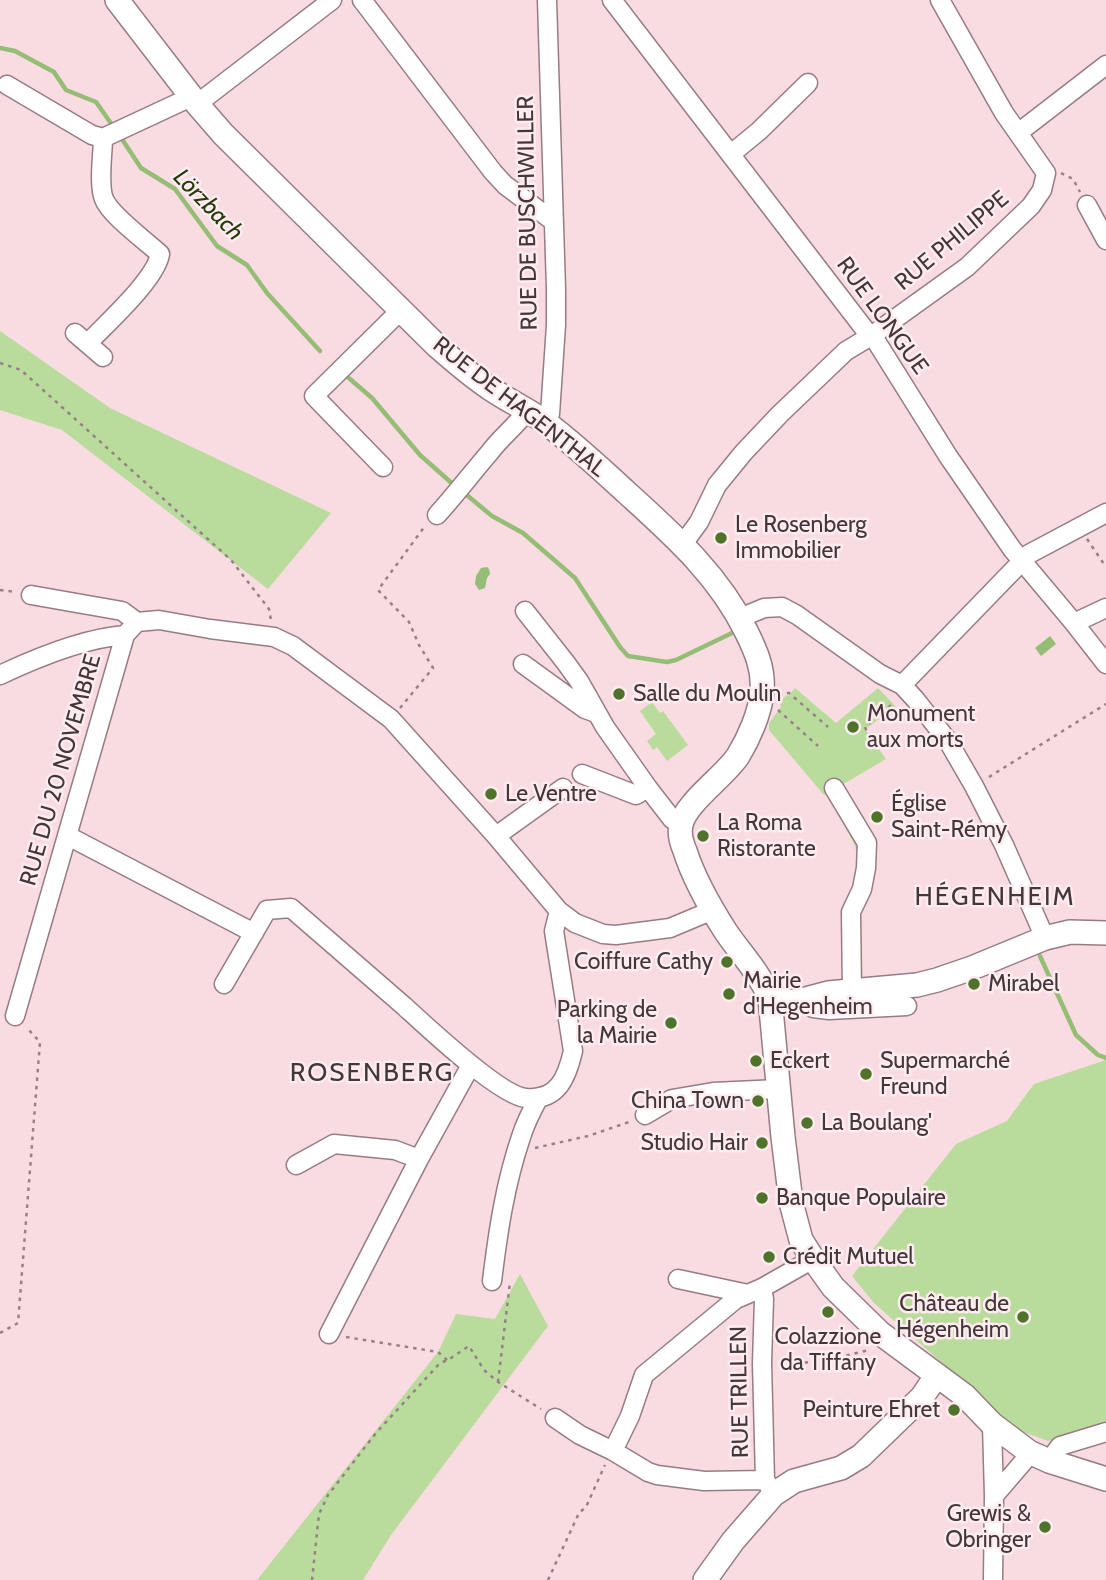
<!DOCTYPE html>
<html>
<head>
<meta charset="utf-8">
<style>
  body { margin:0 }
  canvas { display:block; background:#f9dbe2 }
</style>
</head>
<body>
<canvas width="1106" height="1580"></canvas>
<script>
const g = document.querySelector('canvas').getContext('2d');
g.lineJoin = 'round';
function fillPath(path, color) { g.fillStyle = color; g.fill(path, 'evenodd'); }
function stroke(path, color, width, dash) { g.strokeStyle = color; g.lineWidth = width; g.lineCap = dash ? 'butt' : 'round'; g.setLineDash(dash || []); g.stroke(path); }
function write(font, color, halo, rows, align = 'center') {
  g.font = font + ' Cabin,sans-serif'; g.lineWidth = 5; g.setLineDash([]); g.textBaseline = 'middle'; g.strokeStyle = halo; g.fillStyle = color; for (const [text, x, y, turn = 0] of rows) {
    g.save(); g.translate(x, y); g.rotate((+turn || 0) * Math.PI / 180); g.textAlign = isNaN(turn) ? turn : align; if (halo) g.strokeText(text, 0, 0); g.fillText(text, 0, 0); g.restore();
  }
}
fillPath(new Path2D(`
  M 0,331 L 110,408 L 331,513 L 268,589 L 62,430 L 0,410 Z
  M 795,688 L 836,723 L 878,688 L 896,707 L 865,729 L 886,759 L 830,792 L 864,843 L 858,859 L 855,846 L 836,810 L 838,808 L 826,794 L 824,795 L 769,730 L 769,723 L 781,707 L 780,704 L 782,699 L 787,695 L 789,696 Z
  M 652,702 L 660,713 L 663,711 L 688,745 L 667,761 L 657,747 L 653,750 L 647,741 L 656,734 L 640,711 Z
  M 1106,1060 L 1106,1427 L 1048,1441 L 1018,1430 L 874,1303 L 852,1276 L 956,1144 L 1007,1121 L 1034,1084 Z
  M 520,1274 L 548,1326 L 391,1535 L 363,1580 L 257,1580 L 438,1352 L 456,1314 L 495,1319 Z`), '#b9dc9c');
fillPath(new Path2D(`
  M 487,567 L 489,569 L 490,574 L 487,578 L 485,588 L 479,590 L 475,584 L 476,576 L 481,568 Z
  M 1050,636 L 1056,644 L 1041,656 L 1035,648 Z`), '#96bd75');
stroke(new Path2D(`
  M 0,48 L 15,51 L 54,72 L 66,90 L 96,102 L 115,129
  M 120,136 L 141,168 L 175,189 L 217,246 L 247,265 L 267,293 L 320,351
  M 343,373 L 372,398 L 420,455 L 455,486
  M 462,491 L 492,516 L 523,533 L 575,578 L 620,647 L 628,656 L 667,662 L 676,660 L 732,633
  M 1040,956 L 1076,1035 L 1098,1055 L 1106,1058`), '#96bd75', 4.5);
const minor = new Path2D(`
  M 362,0 L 493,172 L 505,185 L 553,221
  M 612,0 L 866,331 L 876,341 L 948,456 L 1012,549 L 1074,623 L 1106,664
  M 7,85 L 92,135 L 103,138 L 191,97
  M 197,104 L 332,0
  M 1018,133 L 1106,65
  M 731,154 L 759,131 L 808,83
  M 1087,205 L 1106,240
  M 75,333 L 103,357
  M 88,343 C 107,323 156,279 160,254 C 146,241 110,215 104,199 C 98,185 103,153 103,138
  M 545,422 L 550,414 L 556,325 L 556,289 L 547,0
  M 383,467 L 314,396 L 401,310
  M 437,515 C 455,495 472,473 490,452 C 501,437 516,426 527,411
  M 683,544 L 699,522 L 717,485 L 744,452 L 780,414 L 846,351 L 871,336 L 967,267 L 1031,206 L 1042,190 L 1046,173 L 1004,113 L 940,0
  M 31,595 L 122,611 L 137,622 L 159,620 L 210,629 L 274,637 L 293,646 L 391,719 L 496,836 L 559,911 L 575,923 L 603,934 L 616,935 L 670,928 L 713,910
  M 525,611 L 566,663 L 579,681 L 605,727 L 648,788 L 672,819 L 681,825
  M 740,618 L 764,608 L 782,607 L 797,615 L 880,674 L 902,685 L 915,699 L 948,741 L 974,786 L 1004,845 L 1045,938
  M 1074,623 L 1106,608
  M 523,664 L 585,709 L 596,713
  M 0,675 C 36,658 86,638 125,635
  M 902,685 L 1029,554 L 1106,513
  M 582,774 L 636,795 L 648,788
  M 834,788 L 867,843 L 866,868 L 862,889 L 851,912 L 852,992
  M 68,836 L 254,933
  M 496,836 L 563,788
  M 224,984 L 267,910 L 291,908 C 329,941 366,973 404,1006 C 426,1026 500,1096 526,1098 C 558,1101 567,1077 573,1051 L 554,931 L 559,911
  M 806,999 L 813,1008 L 829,1010 L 907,1006
  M 15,1016 L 125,635 L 137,622
  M 645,1115 L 672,1099 L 713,1092 L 779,1089
  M 296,1165 L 334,1144 L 395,1150 L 419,1159
  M 678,1279 L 748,1294
  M 492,1281 C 498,1232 505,1184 521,1137 C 525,1124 532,1110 539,1097
  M 762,1288 L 764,1299 L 762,1363 L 765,1480 L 771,1489
  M 329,1334 L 419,1159 L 471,1065
  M 555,1418 L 580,1435 L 613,1451 L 648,1472 L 657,1475 L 704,1481 L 765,1480
  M 992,1424 L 994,1496 L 993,1580
  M 613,1451 L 630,1416 L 644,1375 L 736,1299 L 762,1288 L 813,1259
  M 1049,1461 L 1060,1446 L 1106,1432
  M 994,1496 L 1024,1461 L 1029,1452`);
const major = new Path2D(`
  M 117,0 L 197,104 L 223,134 L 437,346 C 454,361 471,376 491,389 C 509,401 528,410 545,422 C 573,443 600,468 626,492 C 672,534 718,574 746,631 C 756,651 764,669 762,692 C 760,713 749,738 738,756 C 725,776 685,803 681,825 C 679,833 682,844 685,851 C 694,879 710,907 726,932 C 741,954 759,972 770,998 L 783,1137 L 791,1202 L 801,1240 L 813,1259 L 833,1287 L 880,1333 L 965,1396 L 992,1424 L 1029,1452 L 1049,1461 L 1106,1479
  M 770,998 L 794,1002 L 828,993 L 917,985 L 937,980 L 972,968 L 1045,938 L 1070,932 L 1106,933
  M 705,1580 L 733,1541 L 774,1494 L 794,1481 L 841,1468 L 861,1456 L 922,1397 L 937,1375`);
stroke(minor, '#977c83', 21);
stroke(major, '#977c83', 26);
stroke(new Path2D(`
  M 1061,173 L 1073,179 L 1080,192
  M 0,363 L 21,370 L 231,560 L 269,609 L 271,620
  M 1087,539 L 1106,567
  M 0,590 L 17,592
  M 779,696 L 787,693 L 789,693 L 828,727
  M 400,708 L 433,668 L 419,645 L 409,622 L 378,590 L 425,526
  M 778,710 L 818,746
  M 867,746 L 870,740 L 865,727 L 885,711 L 893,703
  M 989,777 L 1106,704
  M 535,1148 L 588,1136 L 632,1121
  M 0,1333 L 18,1323 L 40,1042 L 27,1028
  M 346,1337 L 438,1352 L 447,1360
  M 779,1363 L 820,1362 L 869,1350
  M 498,1382 L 510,1282
  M 312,1580 L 319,1514 L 328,1495 L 376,1433 L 440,1363 L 448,1360 L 469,1346 L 484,1370 L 498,1382 L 541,1409
  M 548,1580 L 579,1513 L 586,1507 L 605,1465`), '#958186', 2.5, [3.5, 5]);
stroke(minor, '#fff', 18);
stroke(major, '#fff', 23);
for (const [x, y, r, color] of [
  [721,538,7,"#50732c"],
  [619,694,7,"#50732c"],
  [853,727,7,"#50732c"],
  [491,794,7,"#50732c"],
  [877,817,7,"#50732c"],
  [703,836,7,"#50732c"],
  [727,962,7,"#50732c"],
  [974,984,7,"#50732c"],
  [729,994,7,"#50732c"],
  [671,1023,7,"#50732c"],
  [756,1061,7,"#50732c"],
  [866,1074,7,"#50732c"],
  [758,1101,7,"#50732c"],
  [807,1123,7,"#50732c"],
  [762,1143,7,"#50732c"],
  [762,1198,7,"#50732c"],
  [769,1257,7,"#50732c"],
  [828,1312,7,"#50732c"],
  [1023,1317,7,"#50732c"],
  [954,1410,7,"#50732c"],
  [1045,1527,7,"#50732c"]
]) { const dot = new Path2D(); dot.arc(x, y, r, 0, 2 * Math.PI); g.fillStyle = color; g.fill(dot); stroke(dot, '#feecf0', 2.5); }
write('23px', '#43373a', '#feecf0', [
  ["RUE DE BUSCHWILLER",528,213,-91],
  ["RUE PHILIPPE",952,241,-40],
  ["RUE LONGUE",882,316,54],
  ["RUE DE HAGENTHAL",519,407,38],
  ["RUE DU 20 NOVEMBRE",61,770,-74],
  ["RUE TRILLEN",740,1392,-91]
]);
write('23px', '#43373a', '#feecf0', [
  ["Le Rosenberg",735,525],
  ["Immobilier",735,551],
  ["Salle du Moulin",633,694],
  ["Monument",867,714],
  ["aux morts",867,740],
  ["Le Ventre",505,794],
  ["Église",891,804],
  ["Saint-Rémy",891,830],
  ["La Roma",717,823],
  ["Ristorante",717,849],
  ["Coiffure Cathy",713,962,"right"],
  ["Mairie",743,981],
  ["d'Hegenheim",743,1007],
  ["Mirabel",988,984],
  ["Parking de",657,1010,"right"],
  ["la Mairie",657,1036,"right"],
  ["Eckert",770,1061],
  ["Supermarché",880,1061],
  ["Freund",880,1087],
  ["China Town",744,1101,"right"],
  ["La Boulang'",821,1123],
  ["Studio Hair",748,1143,"right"],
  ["Banque Populaire",776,1198],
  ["Crédit Mutuel",783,1257],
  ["Château de",1009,1304,"right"],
  ["Hégenheim",1009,1330,"right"],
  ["Colazzione",828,1337,"center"],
  ["da Tiffany",828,1363,"center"],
  ["Peinture Ehret",940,1410,"right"],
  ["Grewis &",1031,1514,"right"],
  ["Obringer",1031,1540,"right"]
], 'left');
write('italic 24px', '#233b06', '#feecf0', [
  ["Lörzbach",208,205,46]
]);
g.letterSpacing = '2px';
write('26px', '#43373a', '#feecf0', [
  ["HÉGENHEIM",995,897],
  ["ROSENBERG",372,1073]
]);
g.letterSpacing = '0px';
</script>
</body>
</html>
